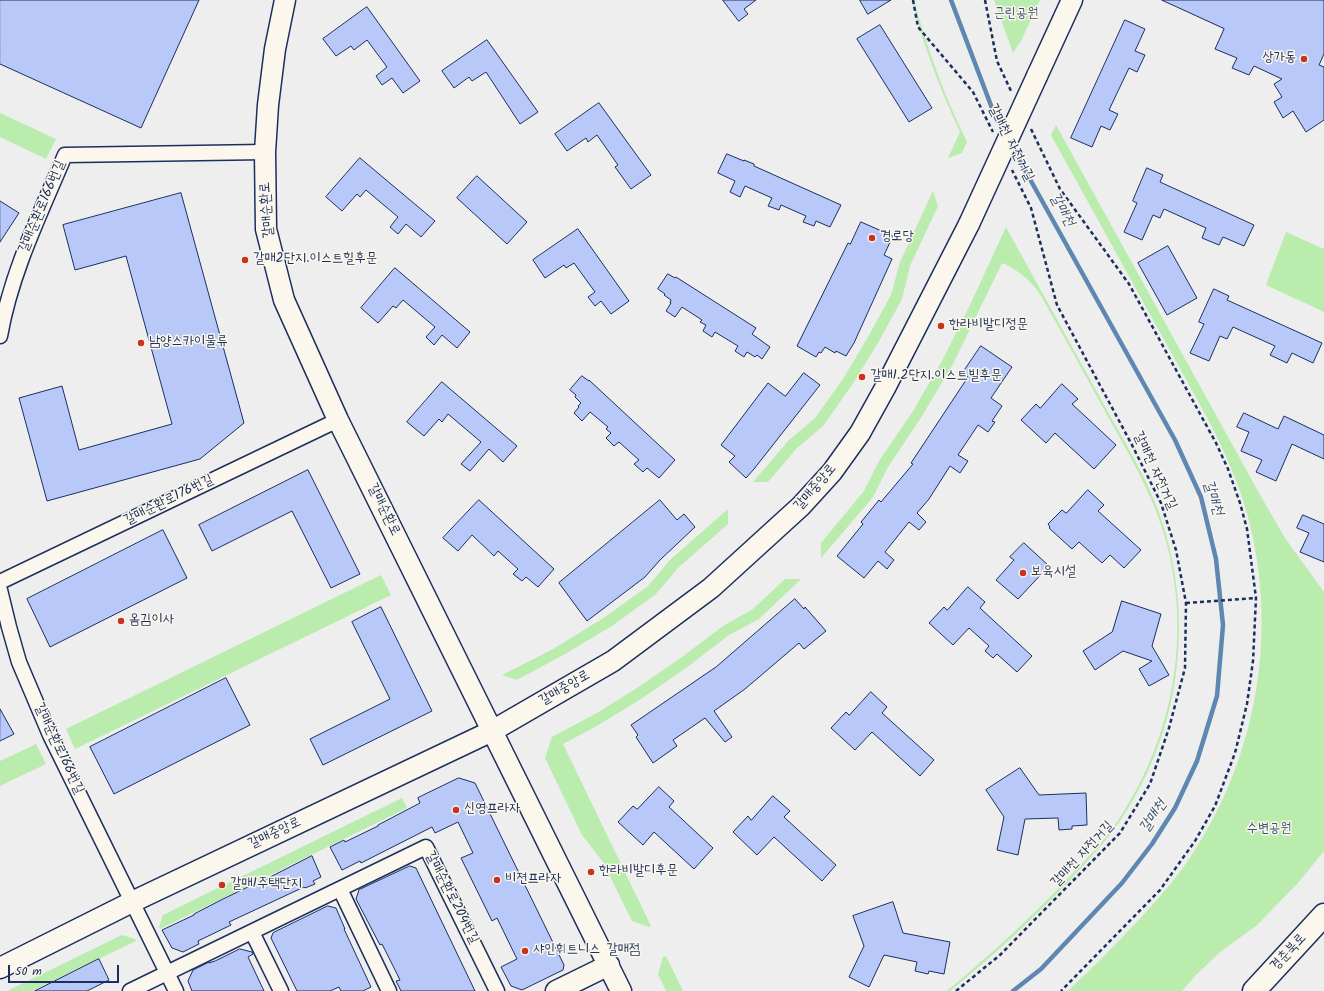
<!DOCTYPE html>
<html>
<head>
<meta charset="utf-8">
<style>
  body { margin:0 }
  #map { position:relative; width:1324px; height:991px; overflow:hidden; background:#eeeeef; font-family:Kalam,sans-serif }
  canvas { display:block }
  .scale { position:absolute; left:8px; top:965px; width:111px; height:18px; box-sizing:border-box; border:2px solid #1b2f5e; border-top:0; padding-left:5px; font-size:12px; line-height:14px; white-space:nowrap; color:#1b2f5e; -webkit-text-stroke:3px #fbf7ec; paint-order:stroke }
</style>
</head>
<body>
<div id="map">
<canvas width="1324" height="991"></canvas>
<div class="scale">50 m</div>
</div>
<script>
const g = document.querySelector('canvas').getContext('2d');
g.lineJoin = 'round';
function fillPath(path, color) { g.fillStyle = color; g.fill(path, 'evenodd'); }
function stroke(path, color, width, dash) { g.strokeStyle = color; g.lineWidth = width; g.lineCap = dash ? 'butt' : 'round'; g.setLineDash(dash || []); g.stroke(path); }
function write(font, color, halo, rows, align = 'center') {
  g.font = font + ' Kalam,"Poor Story",sans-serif'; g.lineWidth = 3; g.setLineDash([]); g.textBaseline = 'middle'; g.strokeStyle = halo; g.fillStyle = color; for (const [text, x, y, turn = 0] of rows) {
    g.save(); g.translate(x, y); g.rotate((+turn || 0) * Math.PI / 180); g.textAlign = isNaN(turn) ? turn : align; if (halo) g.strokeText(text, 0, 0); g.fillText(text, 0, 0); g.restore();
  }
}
fillPath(new Path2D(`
  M 912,0 L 914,0 C 927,49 945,97 967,142 L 962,153 L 948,158 L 960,132 C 940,89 923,45 912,0 Z
  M 994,0 L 1040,0 L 1021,41 L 1013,53 Z
  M 0,113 L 56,139 L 46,159 L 0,137 Z
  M 1056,125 L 1259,493 L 1285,538 L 1324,592 L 1324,851 L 1298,883 L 1256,926 L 1220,952 L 1196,975 L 1182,991 L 1068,991 C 1091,969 1114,946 1136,923 C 1154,903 1172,884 1187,862 C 1259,758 1281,624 1244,503 C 1235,475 1223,449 1210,423 L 1051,135 Z
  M 933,191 L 938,206 L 910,266 L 902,299 L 878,343 L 852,385 L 823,426 L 797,448 L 768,482 L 753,482 L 789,440 L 815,418 L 843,379 L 868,337 L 891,295 L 900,262 Z
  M 1006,227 C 1038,286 1071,344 1103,403 C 1122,438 1144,472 1158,510 C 1196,613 1182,730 1120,821 C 1106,842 1088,860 1071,879 C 1033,919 993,956 950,991 L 947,991 C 990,955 1031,918 1069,877 C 1087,859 1105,840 1119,819 C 1175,734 1193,628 1163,531 C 1150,490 1129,454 1108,417 C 1086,377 1064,336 1041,296 C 1032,281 1018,270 1002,263 L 953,364 L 922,416 L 888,467 L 873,497 L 821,558 L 821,543 L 864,491 L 879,461 L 913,411 L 943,359 L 970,305 Z
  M 1286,232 L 1324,249 L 1324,312 L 1266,285 Z
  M 728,509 L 728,524 L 678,568 L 656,594 L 612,626 L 565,654 L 517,680 L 502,675 L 553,649 L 602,619 L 648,586 L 670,560 Z
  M 381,575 L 391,595 L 75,749 L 66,729 Z
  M 785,579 L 801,579 L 759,619 L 729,635 L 686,668 L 641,699 L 595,727 L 563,744 L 651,926 L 649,927 L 632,921 L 603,862 L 582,835 L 545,758 L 552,737 L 597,713 L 640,686 L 682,657 L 723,626 L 753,609 Z
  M 36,744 L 46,764 L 0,786 L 0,761 Z
  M 402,798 L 407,808 L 160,929 L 159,927 L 163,915 Z
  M 122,935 L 135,939 L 136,941 L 32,991 L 7,991 Z
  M 666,956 L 683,991 L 666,991 L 658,974 L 663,957 Z`), '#b9ecad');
stroke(new Path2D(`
  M 951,0 L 995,116 L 1005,134
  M 1011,145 L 1175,440 L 1201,497 L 1216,559 L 1223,625 L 1217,696 L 1197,761 L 1175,808 L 1152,844 L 1122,883 L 1041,969 L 1013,991`), '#5e87b1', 4.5);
const building = new Path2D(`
  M 0,0 L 199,0 L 141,128 L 0,64 Z
  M 723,0 L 756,0 L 744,9 L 748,14 L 739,21 Z
  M 860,0 L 891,0 L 868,14 Z
  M 1162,0 L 1324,0 L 1324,54 L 1319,65 L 1324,67 L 1324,120 L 1306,132 L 1293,111 L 1283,118 L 1274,102 L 1282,97 L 1274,84 L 1282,79 L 1254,66 L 1249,75 L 1232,68 L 1237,58 L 1215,49 L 1224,29 Z
  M 367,7 L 420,81 L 403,93 L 392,78 L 382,85 L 376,76 L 387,67 L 367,40 L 354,50 L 351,46 L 336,56 L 323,39 Z
  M 1125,20 L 1145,29 L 1135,51 L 1145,55 L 1137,72 L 1129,68 L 1109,110 L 1118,114 L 1110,130 L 1101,126 L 1092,147 L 1071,138 Z
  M 880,25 L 932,108 L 909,122 L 857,39 Z
  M 487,40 L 538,112 L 520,124 L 486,72 L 472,81 L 469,77 L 454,88 L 442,71 Z
  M 599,103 L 651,175 L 631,189 L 615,167 L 618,165 L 597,135 L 588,142 L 586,138 L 567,151 L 555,134 Z
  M 727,154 L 744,161 L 744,160 L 754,164 L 754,166 L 841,205 L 830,227 L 816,221 L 814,226 L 803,222 L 806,216 L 781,205 L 779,210 L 768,206 L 772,198 L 745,186 L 740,197 L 730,192 L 735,181 L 718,173 Z
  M 360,158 L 435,221 L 421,237 L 406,224 L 398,234 L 390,227 L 398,217 L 366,190 L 360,197 L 357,194 L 342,211 L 326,197 Z
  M 1147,168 L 1163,175 L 1160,182 L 1254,225 L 1244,246 L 1223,237 L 1219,245 L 1202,238 L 1206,228 L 1164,209 L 1160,218 L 1153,215 L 1142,240 L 1124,232 L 1137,203 L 1133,201 Z
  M 477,176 L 527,222 L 507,244 L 457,198 Z
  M 181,193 L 244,423 L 200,459 L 47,501 L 19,398 L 62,386 L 79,450 L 172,424 L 126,256 L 75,270 L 63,225 Z
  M 0,201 L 19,213 L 0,242 Z
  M 861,222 L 893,236 L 884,255 L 892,259 L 854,343 L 846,356 L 836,351 L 835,353 L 825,347 L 821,353 L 819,352 L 816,357 L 797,346 L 848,243 L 850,244 Z
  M 578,229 L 629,301 L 611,314 L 601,301 L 595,306 L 588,297 L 595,292 L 574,263 L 566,268 L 564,265 L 545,278 L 533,260 Z
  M 1168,246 L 1197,298 L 1167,315 L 1138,263 Z
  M 395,268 L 470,332 L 457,348 L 442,335 L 434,345 L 426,337 L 435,327 L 403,300 L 396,308 L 393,306 L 378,323 L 361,308 Z
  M 668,274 L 675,278 L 676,277 L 756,328 L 752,334 L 770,347 L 762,359 L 757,355 L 755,357 L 747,352 L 744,357 L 735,351 L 738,346 L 715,332 L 712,337 L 703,331 L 706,325 L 700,322 L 702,320 L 682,307 L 675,317 L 666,311 L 671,303 L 670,303 L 671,300 L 664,295 L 665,294 L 658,289 Z
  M 1214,289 L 1229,296 L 1227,300 L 1322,343 L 1313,363 L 1292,353 L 1287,363 L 1270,355 L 1275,346 L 1233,327 L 1227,339 L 1220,336 L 1209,361 L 1190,353 L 1204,324 L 1199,322 Z
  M 981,346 L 1012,367 L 991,398 L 1002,406 L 992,421 L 995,422 L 988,432 L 978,425 L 958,455 L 968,461 L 960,473 L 950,466 L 929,499 L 917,513 L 926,522 L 919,530 L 909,522 L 885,552 L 894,560 L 887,569 L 878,561 L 864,578 L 837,556 L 863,524 L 861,522 L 879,500 L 881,502 L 913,464 L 911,463 L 968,377 L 962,374 Z
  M 804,373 L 820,385 L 754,469 L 746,478 L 729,462 L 735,456 L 721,445 L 768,383 L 785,396 Z
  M 582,376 L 589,381 L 589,380 L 675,460 L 659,478 L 647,468 L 643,472 L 634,464 L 639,460 L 619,442 L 614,446 L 606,438 L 611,433 L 606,429 L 608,427 L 590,412 L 582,421 L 574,413 L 579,407 L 578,406 L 581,403 L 575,397 L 576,395 L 570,390 Z
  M 442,382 L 517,446 L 503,462 L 489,449 L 470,471 L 461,464 L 481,442 L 448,414 L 442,422 L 439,419 L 424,436 L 407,422 Z
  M 1062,384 L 1078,399 L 1072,404 L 1116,445 L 1094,469 L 1055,433 L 1046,443 L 1021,420 L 1036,404 L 1040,408 Z
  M 1244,413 L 1278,429 L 1284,416 L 1324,435 L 1324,459 L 1292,444 L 1276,481 L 1256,472 L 1262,460 L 1241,451 L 1249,432 L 1237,427 Z
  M 308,470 L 360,574 L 331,588 L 292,511 L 212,551 L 199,525 Z
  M 1088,490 L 1104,505 L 1098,511 L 1141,550 L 1124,568 L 1110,555 L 1102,563 L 1079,542 L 1072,549 L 1049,528 L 1050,527 L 1048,524 L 1062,510 L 1066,513 Z
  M 479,500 L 554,569 L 538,587 L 526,577 L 522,581 L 513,574 L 518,569 L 498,551 L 494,556 L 472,535 L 458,551 L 443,538 Z
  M 660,500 L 677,520 L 684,514 L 695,527 L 660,560 L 645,577 L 587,621 L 559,583 Z
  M 1303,515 L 1324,524 L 1324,562 L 1300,552 L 1309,533 L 1297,528 Z
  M 163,530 L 187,578 L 50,647 L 27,599 Z
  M 1024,543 L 1049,566 L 1018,599 L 996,580 L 1014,560 L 1010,557 Z
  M 968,587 L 985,602 L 980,608 L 1032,656 L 1017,672 L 997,654 L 993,658 L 985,651 L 989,646 L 969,628 L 953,645 L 929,623 L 944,607 L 947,610 Z
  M 795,599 L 804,609 L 805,607 L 826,631 L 804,649 L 799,643 L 745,689 L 714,711 L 732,737 L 725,742 L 705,718 L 673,740 L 677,746 L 653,763 L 636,737 L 638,735 L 631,725 L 716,667 Z
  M 1122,601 L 1161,614 L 1152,646 L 1169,675 L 1149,686 L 1139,669 L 1152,661 L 1123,651 L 1095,670 L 1083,651 L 1112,632 Z
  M 381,607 L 432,711 L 323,765 L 310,739 L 390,699 L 352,622 Z
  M 226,678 L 250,725 L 114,794 L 90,747 Z
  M 871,692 L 887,707 L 882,713 L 934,760 L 920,776 L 872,732 L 855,750 L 831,728 L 846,712 L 849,715 Z
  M 0,709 L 14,734 L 0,741 Z
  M 1020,768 L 1039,795 L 1086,793 L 1087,825 L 1072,826 L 1072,829 L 1059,830 L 1058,818 L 1025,819 L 1018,855 L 997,850 L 1004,817 L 986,790 Z
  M 459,778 L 475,783 L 564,965 L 563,970 L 522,990 L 511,986 L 501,967 L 517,959 L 497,918 L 492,921 L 461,858 L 473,853 L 458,822 L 435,833 L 432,827 L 361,863 L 360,861 L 342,870 L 330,847 L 344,840 L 345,842 L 378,826 L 378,825 L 420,803 L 418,798 Z
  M 659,787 L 674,801 L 669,807 L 713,848 L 694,869 L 654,832 L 643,845 L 618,822 L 633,806 L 637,809 Z
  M 773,796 L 790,811 L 784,817 L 836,865 L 822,881 L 774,837 L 757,855 L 733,832 L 748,816 L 751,820 Z
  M 312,856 L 321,877 L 313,881 L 315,884 L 305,888 L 304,887 L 229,922 L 231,925 L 198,941 L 199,944 L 183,952 L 172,948 L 162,930 L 194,915 L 194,914 L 223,899 L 252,885 L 252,886 Z
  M 410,866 L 416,868 L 475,991 L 401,991 L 396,981 L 400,980 L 382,944 L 380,945 L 356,899 L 359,890 Z
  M 893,902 L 903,933 L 950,942 L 944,974 L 929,971 L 928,974 L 915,971 L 917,962 L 884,955 L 869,987 L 849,977 L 864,946 L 853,916 Z
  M 328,906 L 336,908 L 345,929 L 344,929 L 371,987 L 363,991 L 341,991 L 339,987 L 330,991 L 297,991 L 271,938 L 273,933 Z
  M 240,949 L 252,952 L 253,954 L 248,957 L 264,991 L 192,991 L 188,981 L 193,970 L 209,962 L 209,963 L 215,961 Z
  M 99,959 L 109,980 L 87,991 L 35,991 Z`);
fillPath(building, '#b8c9f9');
stroke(building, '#1b2f5e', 1);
const street = new Path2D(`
  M 0,336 C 11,273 40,214 65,155 L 265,152
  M 0,582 L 338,420
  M 0,590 L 9,627 L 19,662 L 50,735 L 176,991
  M 340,889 L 389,991
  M 252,932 L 281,991
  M 130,991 L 426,847 L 497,991`);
const secondary = new Path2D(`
  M 285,0 L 275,49 L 268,105 L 265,152 L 266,229 L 284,300 L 338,420 L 621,991
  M 1037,76 L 1072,0
  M 0,968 L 132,902 L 492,731 L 613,661 L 711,588 L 801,506 L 832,472 L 860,433 L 885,388 L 969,224
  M 556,991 L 609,965`);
const primary = new Path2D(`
  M 1254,991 L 1324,915`);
stroke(street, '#1b2f5e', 17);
stroke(secondary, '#1b2f5e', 23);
stroke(primary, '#1b2f5e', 25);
stroke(new Path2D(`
  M 913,0 L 918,27 L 973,92 L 993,132
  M 985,0 L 997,61 L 1011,91
  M 1031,129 L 1060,189 L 1129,284 L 1216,443 L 1228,469 L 1240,503 L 1247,529 L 1256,598 L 1253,661 L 1247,704 L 1235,753 L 1215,806 L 1195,841 L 1160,890 L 1061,991
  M 1186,603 L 1256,598
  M 956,991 L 1000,955 L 1120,833 L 1150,784 L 1169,728 L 1185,668 L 1186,603 L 1176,550 L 1161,503 L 1132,445 L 1057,305 L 1031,208 L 1012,170`), '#1b2f5e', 2.5, [4, 3]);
stroke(street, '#fbf7ec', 14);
stroke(secondary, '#fbf7ec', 20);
stroke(primary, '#fbf7ec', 22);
const secondaryBridge = new Path2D(`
  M 969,224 L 1037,76`);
stroke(secondaryBridge, '#1b2f5e', 23, []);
stroke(secondaryBridge, '#fbf7ec', 20);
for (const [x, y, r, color] of [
  [1304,59,4,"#c8321e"],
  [872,238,4,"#c8321e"],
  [245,260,4,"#c8321e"],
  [941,326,4,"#c8321e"],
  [141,343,4,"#c8321e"],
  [862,377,4,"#c8321e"],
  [1023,573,4,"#c8321e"],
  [121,621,4,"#c8321e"],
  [456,810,4,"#c8321e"],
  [591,872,4,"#c8321e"],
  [497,880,4,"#c8321e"],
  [222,885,4,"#c8321e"],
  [525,951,4,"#c8321e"]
]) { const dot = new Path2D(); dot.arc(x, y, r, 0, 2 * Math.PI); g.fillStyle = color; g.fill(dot); stroke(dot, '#fbf7ec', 1.5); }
write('14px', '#3b556e', '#fbf7ec', [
  ["근린공원",1016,15],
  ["수변공원",1269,830]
]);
write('14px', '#1b2f5e', '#fbf7ec', [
  ["상가동",1296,59,"right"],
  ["경로당",880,238],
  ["갈매2단지.이스트힐후문",253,260],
  ["한라비발디정문",949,326],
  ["남양스카이물류",149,343],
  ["갈매1.2단지.이스트빌후문",870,377],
  ["보육시설",1031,573],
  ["옴김이사",129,621],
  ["신영프라자",464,810],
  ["한라비발디후문",599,872],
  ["비젼프라자",505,880],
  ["갈매1주택단지",230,885],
  ["샤인휘트니스 갈매점",533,951]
], 'left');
write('14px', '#1b2f5e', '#fbf7ec', [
  ["갈매천 자전거길",1010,143,63],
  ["갈매순환로166번길",43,207,-67],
  ["갈매순환로",268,210,-94],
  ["갈매천 자전거길",1154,471,65],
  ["갈매중앙로",816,488,-49],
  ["갈매순환로176번길",169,501,-26],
  ["갈매순환로",383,510,64],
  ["갈매중앙로",565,689,-30],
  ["갈매순환로166번길",58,749,65],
  ["갈매중앙로",275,834,-25],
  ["갈매천 자전거길",1083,855,-47],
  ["갈매순환로204번길",451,898,63],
  ["경춘북로",1289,953,-47]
]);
write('italic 15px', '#375481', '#fbf7ec', [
  ["갈매천",1061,210,61],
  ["갈매천",1212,498,72],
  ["갈매천",1154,817,-56]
]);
</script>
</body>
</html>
